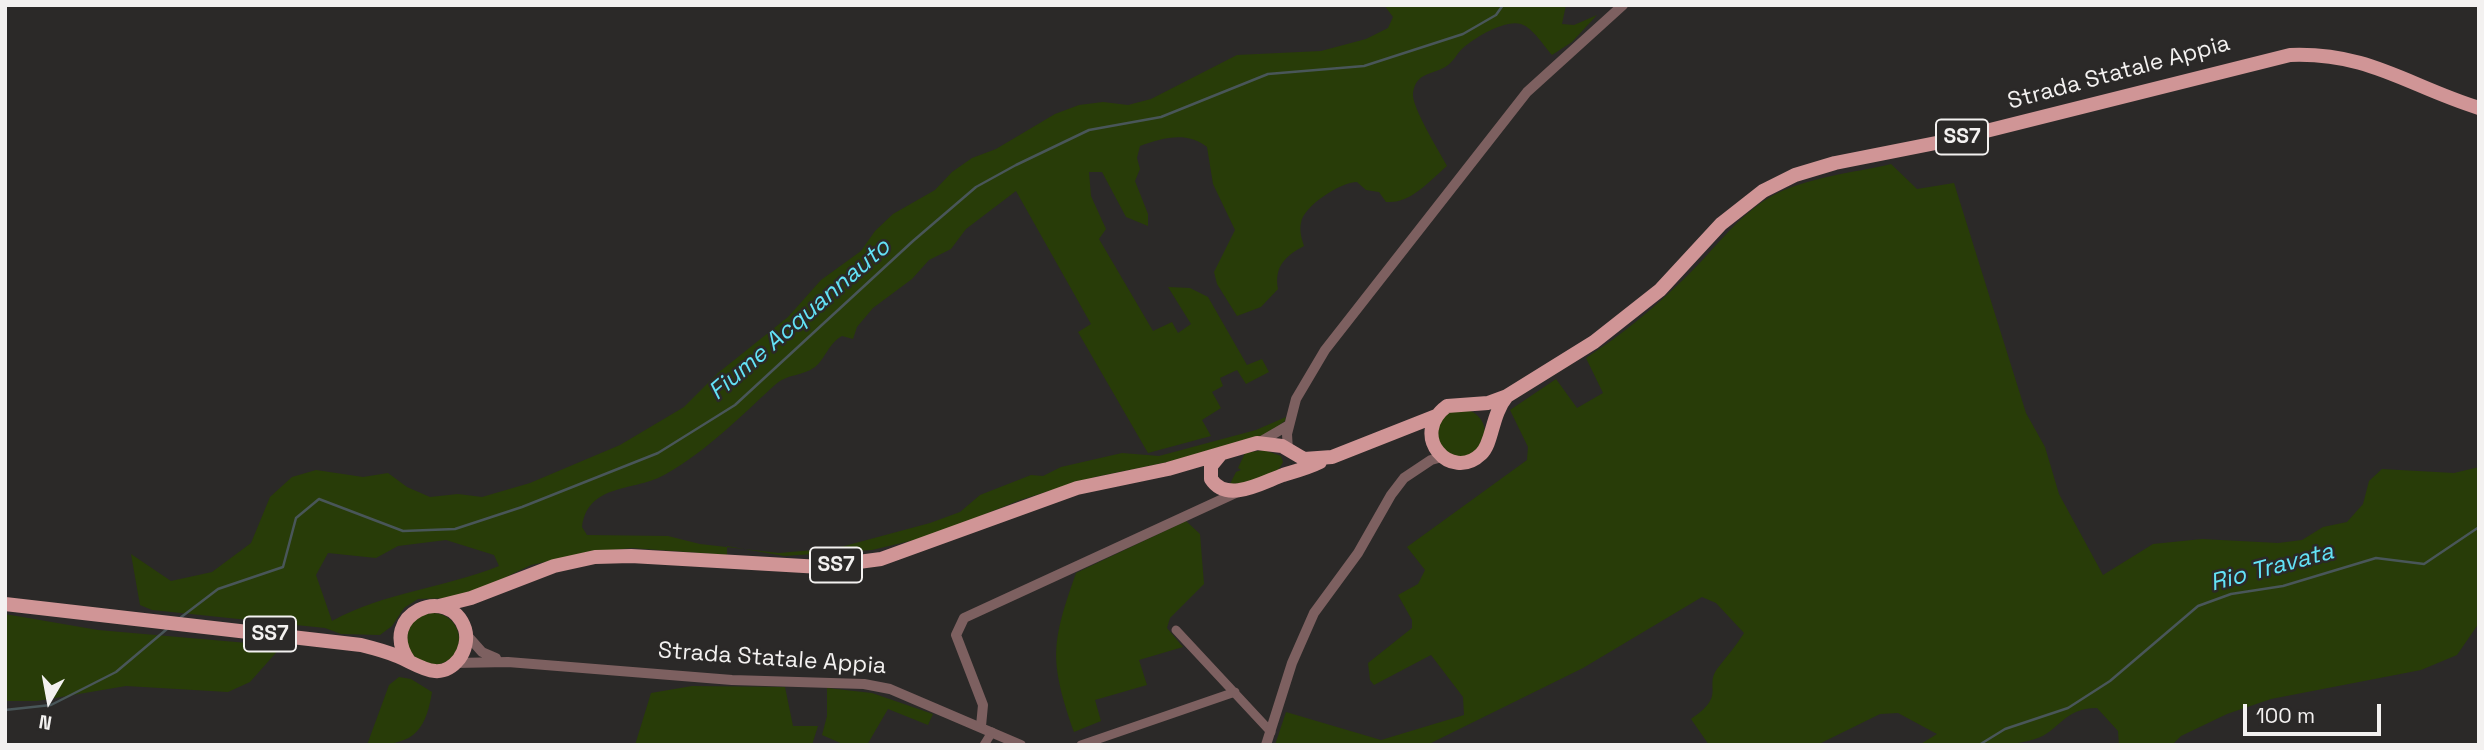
<!DOCTYPE html>
<html>
<head>
<meta charset="utf-8">
<style>
  body { margin:0 }
  #map { position:relative; width:2484px; height:750px; overflow:hidden; background:#2b2928; font-family:"Space Grotesk",sans-serif }
  canvas { display:block }
  .frame { position:absolute; inset:0; border:7px solid #f3f1f0; pointer-events:none }
  .north { position:absolute; left:14px; top:666px; width:70px; height:70px; -webkit-text-stroke:5px #2b2928; paint-order:stroke; rotate:190deg; font-size:19px; font-weight:700; line-height:28px; text-align:center; color:#f3f1f0 }
  .north::after { content:''; display:block; margin:auto; width:24px; height:32px; background:#f3f1f0; clip-path:polygon(50% 0,100% 100%,50% 72%,0 100%) }
  .scale { position:absolute; left:2243px; top:704px; width:138px; height:32px; box-sizing:border-box; border:4px solid #f3f1f0; border-top:0; padding-left:9px; font-size:21px; line-height:24px; white-space:nowrap; color:#f3f1f0; -webkit-text-stroke:5px #2b2928; paint-order:stroke }
</style>
</head>
<body>
<div id="map">
<canvas width="2484" height="750"></canvas>
<div class="frame"></div>
<div class="north">N</div>
<div class="scale">100 m</div>
</div>
<script>
const g = document.querySelector('canvas').getContext('2d');
g.lineJoin = 'round';
function fillPath(path, color) { g.fillStyle = color; g.fill(path, 'evenodd'); }
function stroke(path, color, width, dash) { g.strokeStyle = color; g.lineWidth = width; g.lineCap = dash ? 'butt' : 'round'; g.setLineDash(dash || []); g.stroke(path); }
function write(font, color, halo, rows, align = 'center') {
  g.font = font + ' "Space Grotesk",sans-serif'; g.lineWidth = 5; g.setLineDash([]); g.textBaseline = 'middle'; g.strokeStyle = halo; g.fillStyle = color; for (const [text, x, y, turn = 0] of rows) {
    g.save(); g.translate(x, y); g.rotate((+turn || 0) * Math.PI / 180); g.textAlign = isNaN(turn) ? turn : align; if (halo) g.strokeText(text, 0, 0); g.fillText(text, 0, 0); g.restore();
  }
}
fillPath(new Path2D(`
  M 1384,5 L 1566,5 L 1562,24 L 1574,25 L 1597,15 L 1572,42 L 1552,55 C 1544,46 1533,28 1521,24 C 1505,19 1474,38 1463,48 C 1457,53 1454,61 1448,65 C 1435,75 1416,71 1413,93 C 1411,106 1439,151 1447,166 C 1429,181 1411,204 1386,202 L 1379,192 L 1366,190 L 1357,182 C 1341,182 1303,206 1301,223 C 1299,230 1302,240 1304,246 C 1285,256 1274,267 1278,289 L 1261,307 L 1237,316 L 1217,284 L 1214,272 L 1235,230 L 1213,184 L 1207,147 C 1187,131 1162,138 1140,146 L 1137,158 L 1140,169 L 1135,181 L 1148,214 L 1148,226 L 1126,217 L 1102,172 L 1089,172 L 1091,196 L 1106,229 L 1099,239 L 1153,331 L 1172,322 L 1178,333 L 1191,324 L 1168,287 L 1190,288 L 1208,297 L 1247,365 L 1262,359 L 1269,372 L 1246,384 L 1237,370 L 1220,378 L 1223,386 L 1212,392 L 1221,408 L 1202,420 L 1211,436 L 1148,453 L 1078,332 L 1091,324 L 1016,191 L 966,229 L 951,249 L 929,260 L 912,279 L 873,308 L 857,327 L 853,339 L 842,336 C 828,344 826,358 815,367 C 803,376 787,374 776,384 C 742,415 707,451 666,474 C 636,492 588,482 582,527 L 587,535 L 668,536 L 700,544 L 779,553 L 837,548 L 930,523 L 960,512 L 980,495 L 1031,475 L 1043,476 L 1061,467 L 1122,453 L 1159,456 L 1256,430 L 1286,417 L 1285,421 L 1266,434 L 1221,451 L 1095,477 L 1020,500 L 931,536 L 872,550 L 784,556 L 727,546 L 727,555 L 632,548 L 592,552 L 531,565 L 477,591 L 451,598 L 418,599 L 404,608 L 392,626 L 380,635 L 341,634 L 325,628 L 152,610 L 140,605 L 131,554 L 171,581 L 212,572 L 251,543 L 270,497 L 292,477 L 316,470 L 363,477 L 388,473 L 407,487 L 430,497 L 458,494 L 482,497 L 530,483 L 620,445 L 684,407 L 718,373 L 788,317 L 821,280 L 861,251 L 875,231 L 893,214 L 935,190 L 952,172 L 972,158 L 996,149 L 1055,114 L 1079,105 L 1103,102 L 1128,105 L 1151,99 L 1237,55 L 1321,51 L 1366,39 L 1388,28 L 1393,17 ZM 446,540 L 494,555 L 499,566 C 444,588 385,592 332,621 L 316,575 L 328,553 L 376,558 L 398,546 Z
  M 1891,164 L 1917,189 L 1954,183 L 2026,413 L 2045,447 L 2059,494 L 2103,575 L 2153,544 L 2202,539 L 2278,543 L 2302,540 L 2323,527 L 2347,522 L 2363,504 L 2369,481 L 2382,469 L 2454,473 L 2479,467 L 2479,623 L 2457,655 L 2421,670 L 2271,699 L 2227,714 L 2181,736 L 2172,745 L 2119,745 L 2118,731 L 2097,708 C 2063,708 2059,732 2035,739 C 1999,750 1956,745 1919,745 L 1937,734 L 1898,713 L 1880,714 L 1817,745 L 1709,745 L 1691,719 C 1727,695 1704,688 1717,669 C 1726,657 1736,646 1744,633 L 1716,603 L 1702,597 L 1583,668 L 1427,745 L 1275,745 L 1286,712 L 1381,740 L 1464,715 L 1463,697 L 1431,655 L 1374,685 L 1370,680 L 1368,663 L 1412,628 L 1412,620 L 1398,595 L 1418,584 L 1425,570 L 1407,547 L 1527,460 L 1528,447 L 1510,410 L 1556,379 L 1577,408 L 1603,393 L 1586,358 C 1623,334 1655,307 1686,277 C 1714,250 1738,215 1772,196 C 1807,177 1853,173 1891,164 Z
  M1437 433a24 24 0 1 1 48 0a24 24 0 1 1-48 0Z
  M 1264,450 L 1281,456 L 1283,462 C 1275,481 1249,483 1230,484 L 1236,472 L 1241,470 L 1238,468 L 1245,453 Z
  M 1186,521 L 1200,534 L 1204,584 L 1170,618 L 1167,628 L 1183,647 L 1139,660 L 1147,685 L 1095,700 L 1101,721 L 1074,732 C 1049,660 1051,644 1076,573 Z
  M407 639a26 26 0 1 1 52 0a26 26 0 1 1-52 0Z
  M 5,614 L 98,630 L 282,646 L 250,682 L 228,692 L 126,686 L 37,701 L 5,701 Z
  M 399,677 L 411,679 L 432,692 C 425,736 410,745 367,745 L 389,685 Z
  M 692,686 L 785,687 L 793,726 L 818,726 L 812,745 L 635,745 L 651,693 Z
  M 827,688 L 872,693 L 933,714 L 928,725 L 888,709 L 867,745 L 845,745 L 822,735 L 827,716 Z`), '#283c08');
stroke(new Path2D(`
  M 180,618 L 218,589 L 283,567 L 296,518 L 319,499 L 403,531 L 455,529 L 522,507 L 658,453 L 735,405 L 913,241 L 976,187 L 1016,165 L 1089,130 L 1161,117 L 1268,74 L 1364,66 L 1463,34 L 1496,15 L 1503,5
  M 5,710 L 51,705 L 116,672 L 167,629
  M 1979,745 L 2005,729 L 2068,708 L 2110,681 L 2198,606 L 2231,594 L 2283,586 L 2376,558 L 2424,564 L 2479,527`), '#495659', 2.5);
stroke(new Path2D(`
  M 1176,630 L 1271,732
  M 984,745 L 992,732
  M 1081,745 L 1235,692`), '#7d6060', 9);
stroke(new Path2D(`
  M 1258,443 L 1289,425
  M 1288,451 L 1287,434 L 1296,399 L 1325,350 L 1527,92 L 1623,5
  M 466,634 L 482,652 L 496,658
  M 455,663 L 508,662 L 732,680 L 864,684 L 890,689 L 1021,745
  M 981,726 L 983,705 L 956,635 L 964,618 L 1240,491
  M 1266,745 L 1292,663 L 1314,613 L 1358,553 L 1391,495 L 1404,478 L 1431,460 L 1442,457`), '#7d6060', 10);
stroke(new Path2D(`
  M 1507,396 C 1491,415 1493,443 1481,454 C 1451,483 1408,435 1447,406 L 1488,403 L 1507,396 L 1594,342 L 1660,290 L 1721,224 L 1763,191 L 1795,175 L 1835,163 L 1946,141 L 2290,55 C 2369,52 2408,86 2479,108
  M 1220,455 L 1211,466 L 1211,479 C 1227,504 1263,482 1283,475 C 1296,471 1308,468 1320,462
  M 5,604 L 361,645 C 373,648 385,651 397,656 C 418,664 439,684 459,659 C 465,651 468,639 465,629 C 449,582 376,615 409,661
  M 439,606 L 471,598 L 554,566 L 595,557 L 631,556 L 821,567 L 881,559 L 1077,488 L 1168,469 L 1257,443 L 1282,446 L 1304,459 L 1332,457 L 1436,416`), '#d09596', 14);
for (const [x, y, w] of [
  [1962,137,52],
  [836,565,52],
  [270,634,52]
]) { const box = new Path2D(); box.roundRect(x - w / 2, y - 17.5, w, 35, 5); g.fillStyle = '#2b2928'; g.fill(box); stroke(box, '#f3f1f0', 2); }
write('bold 21px', '#f3f1f0', null, [
  ["SS7",1962,137],
  ["SS7",836,565],
  ["SS7",270,634]
]);
write('23px', '#f3f1f0', '#2b2928', [
  ["Strada Statale Appia",2119,73,-15],
  ["Strada Statale Appia",772,659,4]
]);
write('italic 24px', '#63e2f6', '#2b2928', [
  ["Fiume Acquannauto",800,320,-41],
  ["Rio Travata",2272,568,-15]
]);
</script>
</body>
</html>
